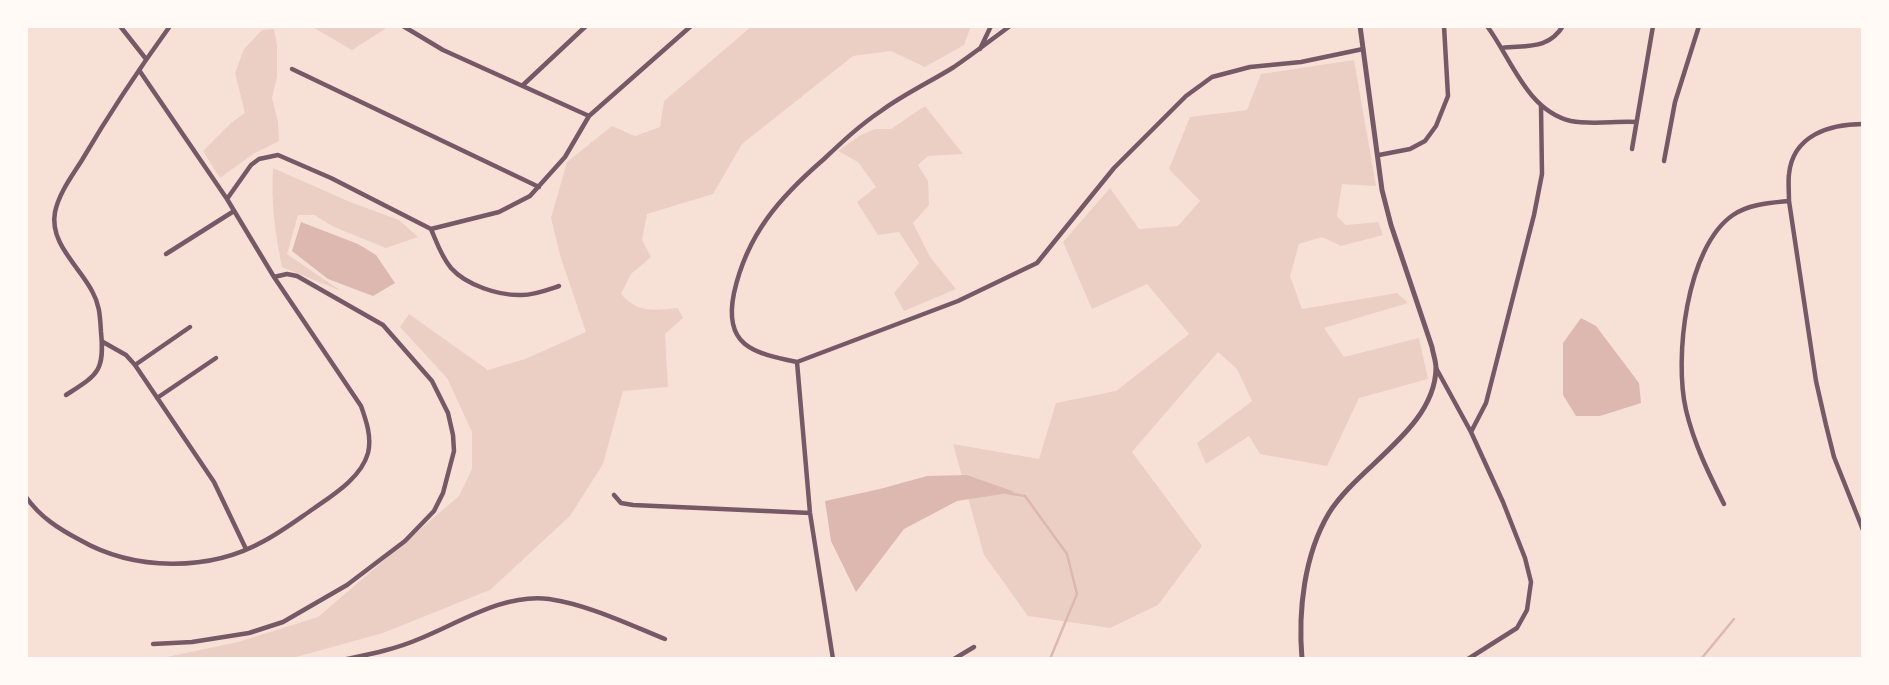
<!DOCTYPE html>
<html>
<head>
<meta charset="utf-8">
<style>
  body { margin:0 }
  #map { position:relative; width:1889px; height:685px; overflow:hidden; background:#f7e1d7; font-family:Bitter,serif }
  canvas { display:block }
  .frame { position:absolute; inset:0; border:28px solid #fffaf5; pointer-events:none }
</style>
</head>
<body>
<div id="map">
<canvas width="1889" height="685"></canvas>
<div class="frame"></div>
</div>
<script>
const g = document.querySelector('canvas').getContext('2d');
g.lineJoin = 'round';
function fillPath(path, color) { g.fillStyle = color; g.fill(path, 'evenodd'); }
function stroke(path, color, width, dash) { g.strokeStyle = color; g.lineWidth = width; g.lineCap = dash ? 'butt' : 'round'; g.setLineDash(dash || []); g.stroke(path); }
fillPath(new Path2D(`
  M 311,26 L 384,26 L 385,29 L 352,50 Z
  M 752,26 L 971,26 L 964,45 L 925,67 L 891,51 L 853,56 L 742,144 L 713,194 L 647,214 L 642,240 L 651,257 L 631,274 L 621,294 C 639,314 653,310 678,308 L 683,318 L 665,334 L 668,387 L 623,391 L 603,464 L 570,516 L 490,590 L 383,633 L 289,659 L 157,659 L 238,642 L 318,617 L 459,496 L 472,469 L 472,432 L 447,378 L 400,327 L 409,314 L 488,370 L 525,359 L 586,332 L 560,255 L 551,218 L 567,162 L 612,126 L 635,136 L 660,127 L 664,101 Z
  M 274,29 L 277,45 L 277,77 L 272,98 L 278,122 L 279,141 L 253,154 L 220,178 L 203,151 L 232,122 L 245,113 L 235,73 L 244,49 L 262,30 Z
  M 1354,60 L 1376,186 L 1342,184 L 1337,216 L 1346,225 L 1378,222 L 1383,235 L 1341,246 L 1322,237 L 1299,244 L 1290,276 L 1302,309 L 1397,293 L 1408,303 L 1324,328 L 1344,357 L 1419,338 L 1428,379 L 1359,398 L 1327,466 L 1260,454 L 1249,436 L 1206,464 L 1197,443 L 1252,401 L 1237,369 L 1218,352 L 1132,452 L 1202,546 L 1158,605 L 1110,628 L 1028,616 L 984,555 L 953,444 L 1039,459 L 1056,403 L 1116,391 L 1189,334 L 1147,284 L 1092,309 L 1063,242 L 1110,188 L 1139,229 L 1178,226 L 1200,201 L 1169,169 L 1190,117 L 1247,110 L 1261,74 Z
  M 925,106 L 963,154 L 928,156 L 918,165 L 928,181 L 929,205 L 913,223 L 930,257 L 956,289 L 904,311 L 894,293 L 919,263 L 899,232 L 878,235 L 857,202 L 876,187 L 858,162 L 838,151 L 859,136 L 875,129 L 891,129 Z
  M 273,168 L 350,202 L 399,220 L 418,237 L 386,248 L 334,227 L 314,215 L 298,215 L 287,254 L 341,291 L 282,267 C 275,234 271,202 273,168 Z`), '#ebcfc5');
fillPath(new Path2D(`
  M 301,222 L 358,244 L 376,255 L 395,283 L 373,296 L 328,279 L 292,251 Z
  M 1581,318 L 1596,326 L 1639,383 L 1641,403 L 1600,416 L 1576,416 L 1563,395 L 1563,343 Z
  M 967,475 L 1015,492 L 957,501 L 904,529 L 856,592 L 831,541 L 825,501 L 880,489 L 927,476 Z`), '#dcb8b0');
stroke(new Path2D(`
  M 1007,493 L 1025,496 L 1067,554 L 1077,594 L 1050,659
  M 1701,659 L 1734,619`), '#dcb8b0', 2.5);
stroke(new Path2D(`
  M 120,26 L 146,59
  M 403,26 L 443,50 L 589,116
  M 1487,26 C 1511,58 1527,111 1571,121 C 1591,125 1615,121 1636,122
  M 1502,48 C 1527,45 1548,50 1563,26
  M 980,49 L 991,26
  M 292,69 L 539,187
  M 523,85 L 586,26
  M 1863,124 C 1830,124 1793,135 1789,174 C 1788,182 1789,192 1789,201 L 1816,381 L 1826,425 L 1834,457 L 1863,530
  M 1632,149 L 1653,26
  M 1379,155 L 1410,149 L 1425,141 L 1436,126 L 1448,96 L 1444,26
  M 1664,161 L 1675,102 L 1699,26
  M 227,199 L 251,165 L 259,159 L 278,155 L 331,178 L 431,229 C 437,243 441,256 451,268 C 466,285 499,296 522,295 C 534,295 547,290 559,286
  M 431,229 L 499,212 L 530,196 L 565,157 L 589,116 L 691,26
  M 166,254 L 234,211
  M 103,342 L 126,355 L 135,365 L 214,482 L 246,549
  M 797,362 L 958,301 L 1037,263 L 1114,168 L 1186,96 L 1212,77 L 1250,67 L 1301,62 L 1363,49
  M 797,362 C 753,353 723,346 734,293 C 747,234 780,197 824,159 C 842,142 860,125 881,111 C 904,94 930,82 954,67 C 973,54 991,40 1010,26
  M 797,362 L 810,513 L 833,659
  M 135,365 L 190,327
  M 1436,368 L 1471,432 L 1503,502 L 1525,558 L 1531,582 L 1527,610 L 1517,628 L 1468,659
  M 66,395 C 97,375 105,372 101,332 C 100,317 100,305 92,291 C 79,266 49,243 55,212 C 59,193 72,176 82,160 C 109,114 139,69 170,26
  M 157,398 L 216,358
  M 1471,432 L 1486,403 L 1534,215 L 1542,174 L 1541,106
  M 614,495 L 621,503 L 633,505 L 810,513
  M 26,497 C 40,517 59,529 80,540 C 134,571 209,572 264,541 C 281,532 297,520 313,509 C 333,495 361,478 368,453 C 372,437 366,420 361,406 L 274,277 L 227,199 L 139,70
  M 1724,504 C 1709,474 1694,444 1686,410 C 1674,359 1686,247 1733,215 C 1749,204 1770,203 1789,201
  M 153,644 L 192,642 L 249,633 L 283,622 L 347,585 L 405,541 L 434,511 L 443,493 L 454,451 L 453,435 L 448,413 L 432,381 L 383,325 L 297,276 L 287,274 L 274,277
  M 347,659 C 371,654 396,649 419,639 C 459,623 504,593 549,599 C 589,605 628,624 665,639
  M 954,659 L 974,647`), '#755966', 4.5);
stroke(new Path2D(`
  M 1302,659 C 1298,611 1304,555 1329,513 C 1358,466 1435,429 1436,368 C 1436,361 1433,354 1432,347 L 1391,225 L 1382,190 L 1360,26`), '#755966', 5);
</script>
</body>
</html>
